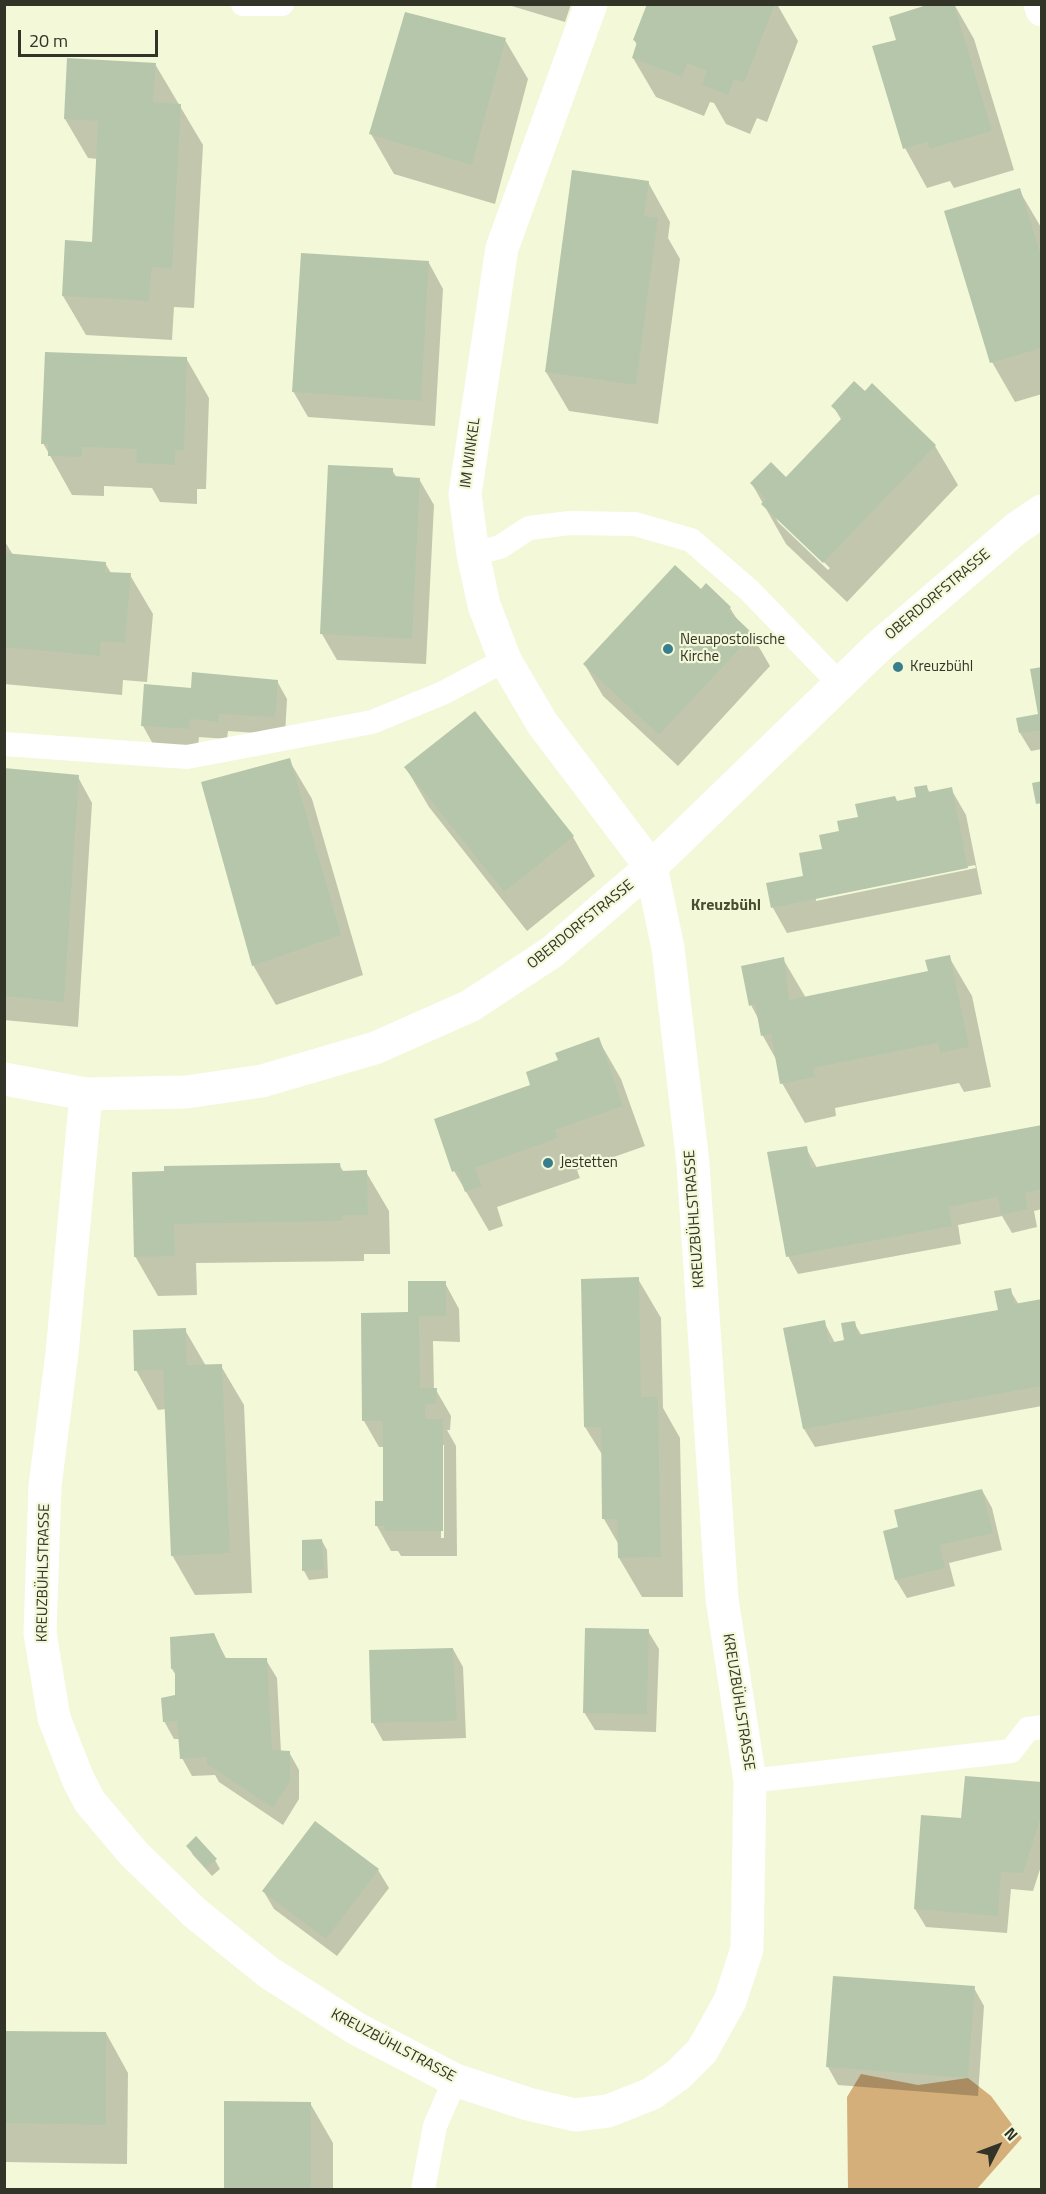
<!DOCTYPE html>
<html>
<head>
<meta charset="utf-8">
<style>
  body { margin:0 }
  #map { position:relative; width:1046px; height:2194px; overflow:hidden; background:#f3f8d8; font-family:"Titillium Web",sans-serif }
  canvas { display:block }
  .frame { position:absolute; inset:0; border:6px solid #323428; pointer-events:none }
  .north { position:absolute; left:968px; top:2116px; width:60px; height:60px; -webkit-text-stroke:4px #f3f8d8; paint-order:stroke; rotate:48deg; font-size:16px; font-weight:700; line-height:24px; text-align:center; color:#323428 }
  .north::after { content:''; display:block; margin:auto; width:21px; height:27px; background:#323428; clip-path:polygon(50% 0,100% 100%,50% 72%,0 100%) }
  .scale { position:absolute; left:18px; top:30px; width:140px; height:27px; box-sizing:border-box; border:3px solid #323428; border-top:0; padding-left:8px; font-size:18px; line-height:21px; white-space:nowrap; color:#323428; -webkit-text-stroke:4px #f3f8d8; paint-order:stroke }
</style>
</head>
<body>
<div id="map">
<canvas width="1046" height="2194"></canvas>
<div class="frame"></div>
<div class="north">N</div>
<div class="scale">20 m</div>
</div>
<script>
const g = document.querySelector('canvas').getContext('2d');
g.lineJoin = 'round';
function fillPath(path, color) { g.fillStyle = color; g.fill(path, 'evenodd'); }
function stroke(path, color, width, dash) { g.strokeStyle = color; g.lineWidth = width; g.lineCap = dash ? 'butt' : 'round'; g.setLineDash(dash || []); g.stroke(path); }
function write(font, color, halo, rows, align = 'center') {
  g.font = font + ' "Titillium Web",sans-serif'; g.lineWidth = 4.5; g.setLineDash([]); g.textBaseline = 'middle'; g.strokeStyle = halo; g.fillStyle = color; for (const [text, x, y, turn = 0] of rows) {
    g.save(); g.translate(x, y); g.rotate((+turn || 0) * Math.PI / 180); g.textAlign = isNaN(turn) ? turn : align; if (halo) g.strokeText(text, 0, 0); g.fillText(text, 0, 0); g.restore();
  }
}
fillPath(new Path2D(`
  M 861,2074 L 918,2085 L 968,2078 L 991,2096 L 1022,2138 L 977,2189 L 848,2189 L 847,2097 Z`), '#d4af7a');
fillPath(new Path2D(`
  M 505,4 L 571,4 L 565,22 Z
  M 648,4 L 777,4 L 798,41 L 767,122 L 757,118 L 750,134 L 726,124 L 714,103 L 710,102 L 704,116 L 656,97 L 633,58 L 638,46 L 634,40 Z
  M 954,4 L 974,39 L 1014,170 L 954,188 L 950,181 L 927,188 L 905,148 L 897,41 Z
  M 505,40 L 528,79 L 495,204 L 394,174 L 371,134 Z
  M 155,64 L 203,145 L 194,308 L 174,307 L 172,340 L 86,335 L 63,296 L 93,243 L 98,159 L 88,158 L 65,119 Z
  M 648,182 L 670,222 L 668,238 L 680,259 L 658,424 L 569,411 L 546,372 Z
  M 1019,190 L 1042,229 L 1042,394 L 1015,402 L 992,362 Z
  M 429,263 L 443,289 L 435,426 L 308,417 L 293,391 Z
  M 186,358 L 209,398 L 206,489 L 197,489 L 197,504 L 160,502 L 152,488 L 104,486 L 104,496 L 72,495 L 43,443 Z
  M 833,406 L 935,446 L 958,485 L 847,602 L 786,544 L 752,484 L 786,479 L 842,421 ZM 774,514 L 830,568 L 828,570 L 778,522 Z
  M 392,470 L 397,478 L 419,479 L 434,505 L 426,664 L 337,660 L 322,634 Z
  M 4,540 L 13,555 L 105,563 L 111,573 L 130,575 L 153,614 L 147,682 L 123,680 L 122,695 L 4,684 Z
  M 701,591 L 730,608 L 738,621 L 752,635 L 770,666 L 678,766 L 603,696 L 585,665 Z
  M 1042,668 L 1042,749 L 1031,751 L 1020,733 L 1040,715 Z
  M 277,681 L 287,699 L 285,735 L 228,731 L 227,739 L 199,737 L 198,746 L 153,744 L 143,726 L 192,690 Z
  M 289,760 L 312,799 L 363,975 L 276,1005 L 253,965 Z
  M 406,768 L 573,837 L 595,876 L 527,931 L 429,807 Z
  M 4,770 L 78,777 L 92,803 L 78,1027 L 4,1020 Z
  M 926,786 L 930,793 L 951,789 L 966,815 L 982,894 L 787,933 L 773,908 L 768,884 L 805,877 L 823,850 L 841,832 L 860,818 L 897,802 L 918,798 ZM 975,865 L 976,868 L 816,901 L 816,897 Z
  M 949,957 L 972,996 L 991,1087 L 964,1092 L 959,1083 L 835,1108 L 836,1116 L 805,1123 L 782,1083 L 777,1061 L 763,1036 L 759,1020 L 751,1005 L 783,959 L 806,998 L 930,973 Z
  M 598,1039 L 621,1079 L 645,1146 L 577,1170 L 580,1178 L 497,1207 L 503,1226 L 489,1231 L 454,1171 L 436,1120 L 532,1086 L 560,1061 Z
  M 1042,1126 L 1042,1209 L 1034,1211 L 1037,1227 L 1012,1233 L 1002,1216 L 958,1225 L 961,1244 L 798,1274 L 788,1256 L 806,1148 L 817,1168 Z
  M 339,1165 L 344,1172 L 366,1172 L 389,1211 L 390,1254 L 364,1254 L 364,1261 L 196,1263 L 197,1295 L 158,1296 L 135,1256 L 165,1173 Z
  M 638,1279 L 661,1318 L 663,1408 L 680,1438 L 683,1597 L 642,1597 L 619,1558 L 619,1545 L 604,1519 L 603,1456 L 585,1427 Z
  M 445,1283 L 459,1309 L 460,1342 L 433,1341 L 434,1390 L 436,1390 L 451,1416 L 450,1430 L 447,1430 L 456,1446 L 457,1556 L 401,1556 L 398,1551 L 391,1551 L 377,1526 L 384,1503 L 384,1447 L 379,1447 L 364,1421 L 363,1314 L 409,1314 ZM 441,1445 L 444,1445 L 444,1538 L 441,1538 Z
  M 1010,1290 L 1019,1305 L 1042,1301 L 1042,1406 L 815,1447 L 804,1429 L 785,1329 L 824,1322 L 835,1343 L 845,1342 L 854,1323 L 862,1336 L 999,1311 Z
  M 185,1330 L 206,1366 L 221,1366 L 244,1405 L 252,1593 L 195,1595 L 172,1555 L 166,1409 L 158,1410 L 136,1370 Z
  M 982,1490 L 992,1508 L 1002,1550 L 949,1563 L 955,1586 L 907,1598 L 896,1580 L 900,1529 Z
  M 322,1541 L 327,1550 L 328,1578 L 309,1580 L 304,1571 L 303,1542 Z
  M 648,1631 L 659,1649 L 656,1732 L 595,1730 L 584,1712 Z
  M 213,1634 L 227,1660 L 266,1660 L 277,1678 L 281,1752 L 289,1752 L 299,1770 L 299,1799 L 283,1825 L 219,1782 L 215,1775 L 192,1776 L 182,1758 L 180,1739 L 174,1739 L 164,1721 L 177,1696 L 177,1677 L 172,1669 L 172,1638 Z
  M 453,1649 L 463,1667 L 466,1738 L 383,1741 L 373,1723 Z
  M 1042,1783 L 1042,1863 L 1033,1891 L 1011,1889 L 1007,1933 L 926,1927 L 915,1909 L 963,1820 Z
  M 188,1846 L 215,1860 L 220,1869 L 212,1876 L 193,1855 Z
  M 378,1870 L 389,1888 L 337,1956 L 274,1909 L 264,1892 Z
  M 974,1988 L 984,2006 L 978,2096 L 838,2085 L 828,2067 Z
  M 4,2032 L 106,2033 L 128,2073 L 127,2164 L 4,2162 Z
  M 310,2103 L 333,2143 L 333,2190 L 226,2190 Z`), '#0003');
fillPath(new Path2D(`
  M 647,4 L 775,4 L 744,83 L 734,79 L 728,95 L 702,85 L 707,71 L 687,63 L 682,77 L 632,58 L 637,42 L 633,40 Z
  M 930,4 L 954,4 L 992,131 L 930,149 L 927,142 L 903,149 L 872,46 L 896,40 L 889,17 Z
  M 405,12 L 506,38 L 472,165 L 369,134 Z
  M 67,58 L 156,63 L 153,102 L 181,104 L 172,269 L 152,267 L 149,301 L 62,296 L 65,240 L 92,242 L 98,121 L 64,119 Z
  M 572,170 L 649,181 L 644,216 L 658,218 L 636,385 L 545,372 Z
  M 1020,188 L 1042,259 L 1042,348 L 990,363 L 944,211 Z
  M 301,253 L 429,261 L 421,401 L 292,392 Z
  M 45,352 L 187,357 L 184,450 L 175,450 L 175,465 L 136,463 L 137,449 L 82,447 L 82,457 L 48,456 L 48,444 L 41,444 Z
  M 854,381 L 865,391 L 872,383 L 936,445 L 823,563 L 761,504 L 766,499 L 750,483 L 771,462 L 786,477 L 843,417 L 831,406 Z
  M 328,465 L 393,468 L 393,476 L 420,478 L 412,639 L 320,634 Z
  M 4,553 L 106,562 L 105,572 L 131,573 L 125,643 L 101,641 L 100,656 L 4,647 Z
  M 675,565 L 701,589 L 706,583 L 731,607 L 728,610 L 753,634 L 659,735 L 583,664 Z
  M 1042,667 L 1042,730 L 1019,733 L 1016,718 L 1038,714 L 1030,669 Z
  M 192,672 L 278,680 L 275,717 L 219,714 L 218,722 L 190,719 L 189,729 L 141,726 L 144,684 L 191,688 Z
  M 475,711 L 574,836 L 504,892 L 404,767 Z
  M 290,758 L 341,935 L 252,966 L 201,782 Z
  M 4,768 L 79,775 L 64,1002 L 4,996 Z
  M 1042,781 L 1042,803 L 1036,804 L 1032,783 Z
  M 927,785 L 928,792 L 952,787 L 968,868 L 771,908 L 766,883 L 803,876 L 799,853 L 822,849 L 819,835 L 839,831 L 837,821 L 858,817 L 855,804 L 895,796 L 897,801 L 916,797 L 914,787 Z
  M 950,955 L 969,1047 L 940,1053 L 938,1043 L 813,1068 L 815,1077 L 780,1084 L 771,1034 L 761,1036 L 755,1004 L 749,1006 L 741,966 L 784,957 L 789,1000 L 928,971 L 925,960 Z
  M 599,1037 L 623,1106 L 555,1130 L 558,1138 L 475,1168 L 482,1186 L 465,1192 L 457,1170 L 452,1172 L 434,1119 L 530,1085 L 526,1072 L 558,1060 L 555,1053 Z
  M 1042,1125 L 1042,1189 L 1025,1193 L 1028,1209 L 1001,1215 L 998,1197 L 949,1207 L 952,1226 L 786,1257 L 767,1152 L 807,1146 L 811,1168 Z
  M 340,1163 L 341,1171 L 367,1170 L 368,1215 L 342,1215 L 342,1221 L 174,1224 L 175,1256 L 134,1257 L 132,1172 L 164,1171 L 164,1166 Z
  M 639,1277 L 641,1397 L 658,1397 L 661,1557 L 618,1558 L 617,1519 L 602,1519 L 601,1427 L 584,1427 L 581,1279 Z
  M 408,1281 L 446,1281 L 446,1316 L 419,1316 L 420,1388 L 437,1388 L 436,1404 L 425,1404 L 425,1419 L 443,1419 L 443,1531 L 385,1531 L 384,1526 L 375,1526 L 375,1501 L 383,1501 L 383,1421 L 362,1421 L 361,1313 L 408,1312 Z
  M 1011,1288 L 1014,1304 L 1042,1299 L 1042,1386 L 803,1429 L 783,1328 L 825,1320 L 829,1343 L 844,1340 L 841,1323 L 855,1321 L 858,1335 L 998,1310 L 994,1291 Z
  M 186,1328 L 187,1365 L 222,1364 L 230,1553 L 171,1556 L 163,1369 L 134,1371 L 133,1330 Z
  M 982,1489 L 993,1533 L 940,1545 L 945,1568 L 895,1580 L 883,1531 L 898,1527 L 894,1510 Z
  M 322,1539 L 324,1569 L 302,1571 L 302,1540 Z
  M 585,1628 L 649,1629 L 647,1714 L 583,1713 Z
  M 214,1633 L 225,1658 L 267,1658 L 272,1750 L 290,1751 L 290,1781 L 273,1808 L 207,1764 L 207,1757 L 180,1759 L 177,1721 L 163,1722 L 161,1698 L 175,1695 L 175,1668 L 171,1669 L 170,1637 Z
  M 453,1648 L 457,1721 L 371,1723 L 369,1650 Z
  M 965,1776 L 1042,1782 L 1042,1813 L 1023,1873 L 1001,1872 L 998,1916 L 914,1909 L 921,1815 L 961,1818 Z
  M 315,1821 L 379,1869 L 326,1939 L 262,1891 Z
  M 196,1836 L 217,1859 L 206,1868 L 186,1846 Z
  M 833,1976 L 975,1986 L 968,2078 L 826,2067 Z
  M 4,2031 L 106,2032 L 106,2125 L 4,2123 Z
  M 224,2101 L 311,2102 L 311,2190 L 224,2190 Z`), '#b5c6ab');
stroke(new Path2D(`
  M 243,4 L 282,4
  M 473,554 L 500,547 L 529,528 L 570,523 L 635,524 L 691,540 L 750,591 L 839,683
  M 4,744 L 187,757 L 372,722 L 443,693 L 505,660
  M 750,1781 L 1011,1751 L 1028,1729 L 1042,1727
  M 423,2190 L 435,2126 L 455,2080`), '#fff', 24);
stroke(new Path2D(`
  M 1040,4 L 1042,10
  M 4,1079 L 86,1094 L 186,1092 L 262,1081 L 375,1048 L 470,1006 L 552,952 L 651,867 L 878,647 L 1017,528 L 1042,511
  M 86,1094 L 62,1353 L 45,1486 L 40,1633 L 54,1718 L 78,1779 L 90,1802 L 134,1854 L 195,1913 L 268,1972 L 357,2029 L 455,2080 L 528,2104 L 575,2115 L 608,2111 L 651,2094 L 678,2075 L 702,2051 L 730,2001 L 747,1949 L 750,1781 L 722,1599 L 693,1164 L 668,948 L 651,867 L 542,723 L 505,660 L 484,605 L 473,554 L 465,494 L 502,248 L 591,4`), '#fff', 33);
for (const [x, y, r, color] of [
  [668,649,6,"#397e8c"],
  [898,667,6,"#397e8c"],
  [548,1163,6,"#397e8c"]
]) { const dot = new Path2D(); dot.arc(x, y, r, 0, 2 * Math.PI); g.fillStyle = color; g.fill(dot); stroke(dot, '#f3f8d8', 2); }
write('15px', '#323428', '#f3f8d8', [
  ["IM WINKEL",471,453,-82],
  ["OBERDORFSTRASSE",938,595,-40],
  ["OBERDORFSTRASSE",581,925,-39],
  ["KREUZBÜHLSTRASSE",695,1219,-94],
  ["KREUZBÜHLSTRASSE",44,1573,-89],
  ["KREUZBÜHLSTRASSE",738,1702,81],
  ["KREUZBÜHLSTRASSE",393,2046,28]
]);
write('15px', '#323428', '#f3f8d8', [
  ["Neuapostolische",680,640],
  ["Kirche",680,657],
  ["Kreuzbühl",910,667],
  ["Jestetten",560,1163]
], 'left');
write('bold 16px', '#484c31', '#f3f8d8', [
  ["Kreuzbühl",726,906]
]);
</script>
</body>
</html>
